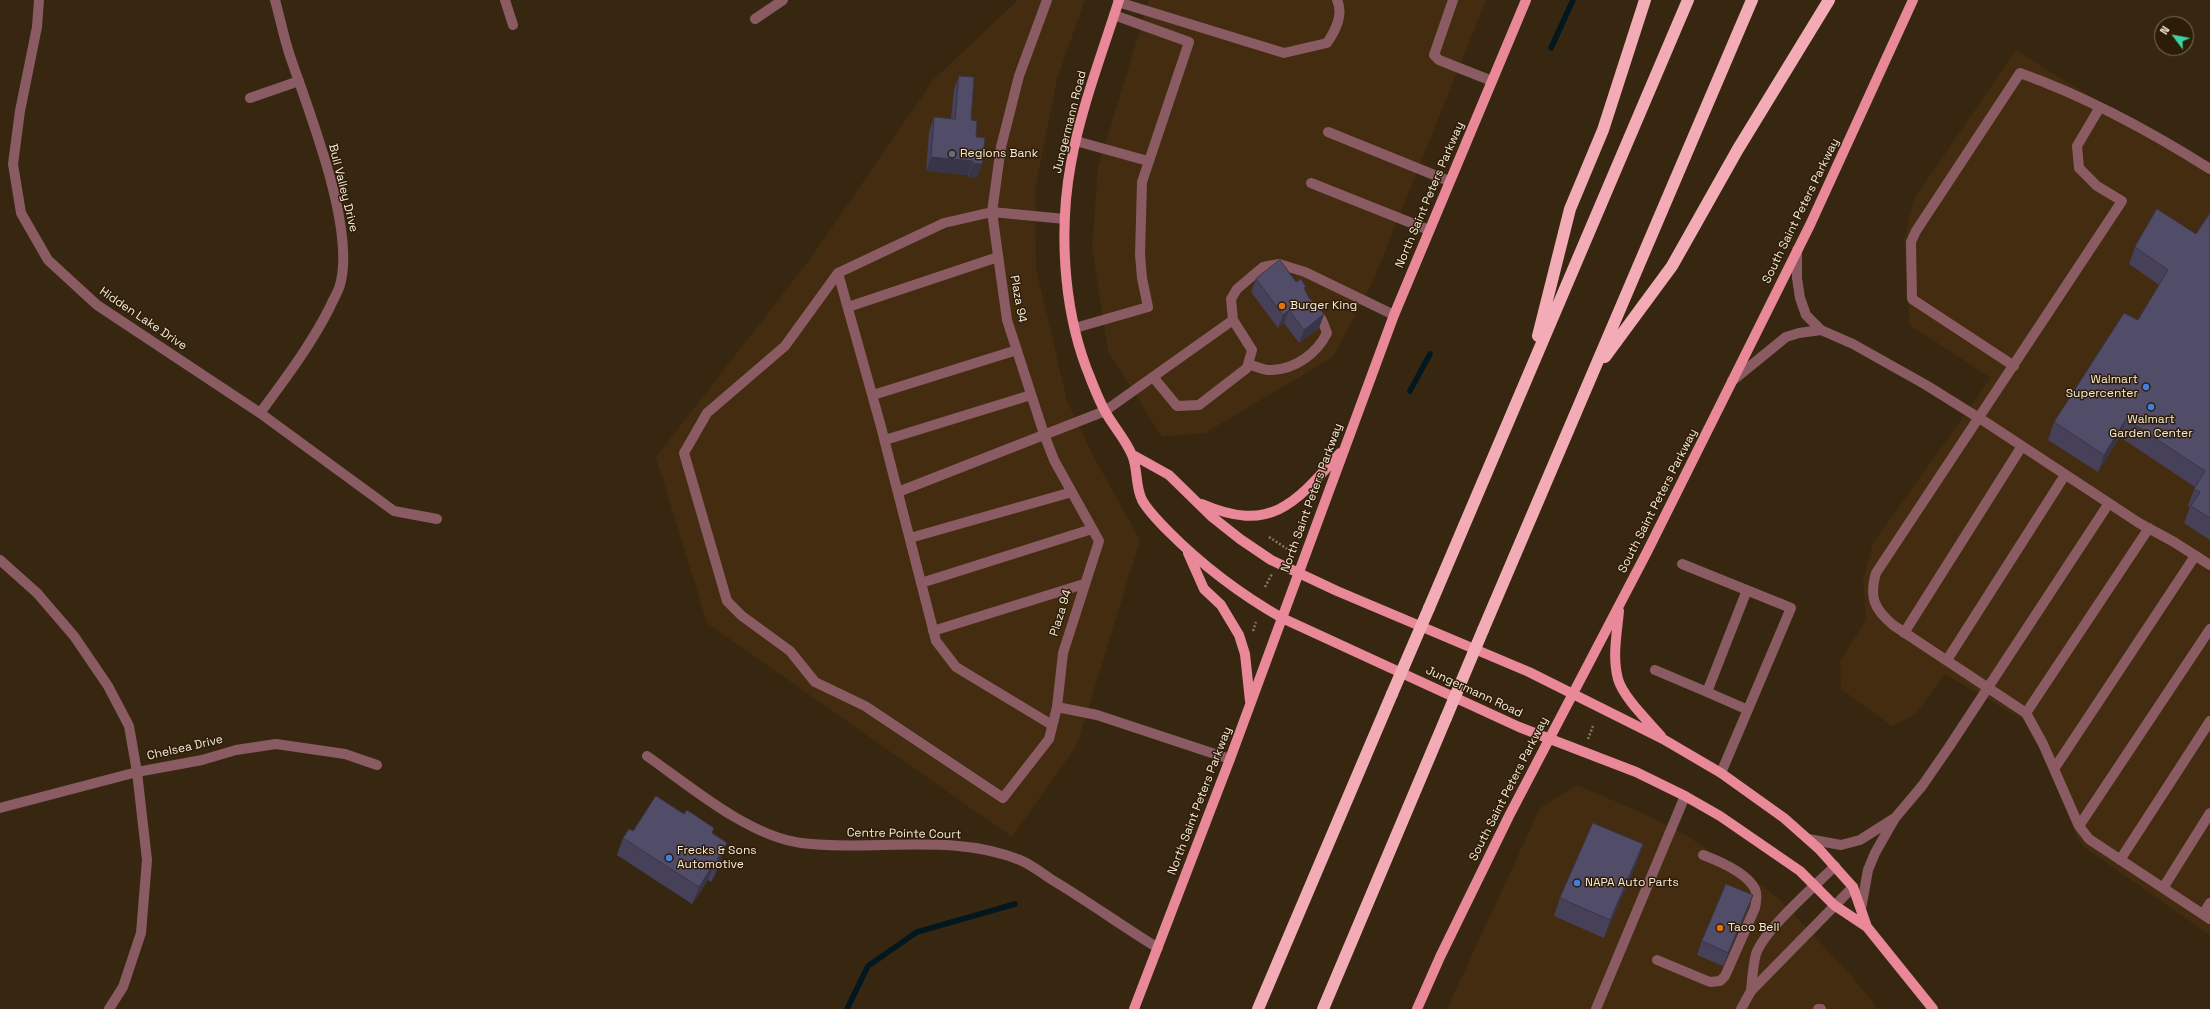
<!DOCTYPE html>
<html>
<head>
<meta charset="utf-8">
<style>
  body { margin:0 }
  #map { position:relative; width:2210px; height:1009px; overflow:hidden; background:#382710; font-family:"Space Grotesk",sans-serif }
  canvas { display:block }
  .north { position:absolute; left:2154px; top:16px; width:40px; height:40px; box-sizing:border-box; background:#2e1d06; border:1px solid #7e6f5c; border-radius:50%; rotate:302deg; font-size:11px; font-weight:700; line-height:16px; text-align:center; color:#f6eadd }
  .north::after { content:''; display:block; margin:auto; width:14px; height:18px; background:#3dd4a3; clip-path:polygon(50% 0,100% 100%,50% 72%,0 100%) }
</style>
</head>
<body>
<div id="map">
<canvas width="2210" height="1009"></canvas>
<div class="north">N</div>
</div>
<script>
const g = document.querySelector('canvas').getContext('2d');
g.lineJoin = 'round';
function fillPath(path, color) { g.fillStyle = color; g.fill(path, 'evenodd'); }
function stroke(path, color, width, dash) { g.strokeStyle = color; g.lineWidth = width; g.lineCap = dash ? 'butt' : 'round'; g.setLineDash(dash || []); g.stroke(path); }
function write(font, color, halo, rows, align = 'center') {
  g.font = font + ' "Space Grotesk",sans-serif'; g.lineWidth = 3; g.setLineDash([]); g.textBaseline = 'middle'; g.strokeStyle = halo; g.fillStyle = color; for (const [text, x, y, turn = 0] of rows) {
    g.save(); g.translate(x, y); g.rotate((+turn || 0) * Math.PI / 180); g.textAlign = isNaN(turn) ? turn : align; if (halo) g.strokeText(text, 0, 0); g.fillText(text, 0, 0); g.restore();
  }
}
fillPath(new Path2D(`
  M 1018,0 L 1085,0 L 1057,79 L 1035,188 L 1036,268 L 1067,401 L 1094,457 L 1140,540 L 1077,745 L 1012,837 L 707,623 L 656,457 L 810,259 L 934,79 Z
  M 1149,0 L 1486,0 L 1375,277 L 1333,357 L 1205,433 L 1162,437 L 1108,351 L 1092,246 L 1098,168 Z
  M 2016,50 L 2210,172 L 2210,935 L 2084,847 L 2077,837 L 2036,737 L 2027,722 L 1945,674 L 1916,714 L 1892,726 L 1841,689 L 1840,661 L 1866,620 L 1863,580 L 1873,543 L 1991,378 L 1910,325 L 1904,241 L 1914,199 Z
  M 1577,785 L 1645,814 L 1687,836 L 1764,887 L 1779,899 L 1850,974 L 1878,1009 L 1447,1009 L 1540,808 Z`), '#432c0f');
stroke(new Path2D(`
  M 1551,48 L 1573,0
  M 1410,391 L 1430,354
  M 847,1009 L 868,966 L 917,932 L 1015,904`), '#02171e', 5.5);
stroke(new Path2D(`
  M 1269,537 L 1292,552
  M 1265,587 L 1272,574
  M 1253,631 L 1256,622
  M 1588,739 L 1593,726`), '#877865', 2.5, [2, 2]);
stroke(new Path2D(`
  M 39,0 L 37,27 L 20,111 L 13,164 L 21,213 L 48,260 L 97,305 L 260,413 L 394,511 L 437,519
  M 505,0 L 513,25
  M 1047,0 L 1019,76 L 1001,147 L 992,212 L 1007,320 L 1044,434 L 1054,460 L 1099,541 L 1063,653 L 1057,707 L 1049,739 L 1003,798 L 865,706 L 815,682 L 790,651 L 742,616 L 727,601 L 684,453 L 707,413 L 785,346 L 838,273 L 944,223 L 992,212 L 1065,219
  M 1453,0 L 1434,55 L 1439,60 L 1492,81
  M 1118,2 L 1284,53 L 1327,43 C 1335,31 1344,15 1337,0
  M 755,19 L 783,0
  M 250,98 L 299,81
  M 2100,107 L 2077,146 L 2079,168 L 2097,186 L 2122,201 L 1876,573 C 1869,597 1874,609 1893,625 L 2026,713 L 2043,744 L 2079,826 L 2089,839 L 2210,919
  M 1328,132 L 1449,181
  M 1076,141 L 1148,161
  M 1311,183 L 1429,230
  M 1797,250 L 1797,278 L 1800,298 L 1806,315 L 1821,330 L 1853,344 L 1926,385 L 1987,423 L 2139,523 L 2174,542 L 2210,565
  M 838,273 L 880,423 L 936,641 L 956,667 L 1052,725
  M 848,307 L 998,257
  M 1075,328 L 1148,307 L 1142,278 L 1140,255 L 1142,182 L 1189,42 L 1114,15
  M 1248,364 C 1255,366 1265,371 1272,370 C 1296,369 1317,353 1327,333 L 1322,320 L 1315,310
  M 2014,366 L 1912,299 L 1911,242 L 1916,231 L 2020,73 C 2087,97 2150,131 2210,169
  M 1153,377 L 1177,406 L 1199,405 L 1247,368 L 1252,350 L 1233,320 L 1231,299 L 1237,289 L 1263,267 L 1279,264 L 1305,272 L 1394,315
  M 1732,381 L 1786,337 L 1799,333 L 1821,330
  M 873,395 L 1017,350
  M 260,413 C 285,379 311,345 330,307 C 333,300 338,292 340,285 C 356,229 309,112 290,56 C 284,38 280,18 275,0
  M 885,440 L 1031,395
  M 898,492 L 1105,411 L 1233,320
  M 910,538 L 1072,492
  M 0,560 L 37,593 L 74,636 L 108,686 L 129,726 L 137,772 L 147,860 L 141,933 L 123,987 L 109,1009
  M 1682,564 L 1791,608 L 1721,773
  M 921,583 L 1092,529
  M 1747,590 L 1707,692 L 1748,710
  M 933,631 L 1084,584
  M 1904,633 L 2022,446
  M 1947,660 L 2065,475
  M 1655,670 L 1707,692
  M 1057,707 L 1097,715 L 1230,759
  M 2026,713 L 2149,528
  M 647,756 C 690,786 748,836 801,843 C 873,852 951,832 1020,860 C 1032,865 1043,874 1054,881 C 1089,902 1122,926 1158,948
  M 2054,769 L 2195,556
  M 0,808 L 137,772 L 202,760 L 236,750 L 276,744 L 345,754 L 377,765
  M 2079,826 L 2210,629
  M 1808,839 L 1841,845 L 1860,840 L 1893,819
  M 2120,860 L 2210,721
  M 2163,888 L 2210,813
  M 1861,909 L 1868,870 L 1875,853 L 1895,818 L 1922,786 L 1949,747 L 2109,503
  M 2203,914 L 2210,903
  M 1657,960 L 1710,982 L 1720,981 L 1725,976 L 1755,908 C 1756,902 1758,895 1755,889 C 1747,873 1719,861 1703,855
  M 1751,991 C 1752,979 1753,965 1756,954 C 1764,930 1816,885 1835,866
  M 1596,1009 L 1685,796
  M 1741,1009 L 1751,991 L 1853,887
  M 1818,1009 L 1821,1009`), '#8a5b62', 10);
stroke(new Path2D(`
  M 1119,0 C 1102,54 1081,108 1071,163 C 1059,228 1063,305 1086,367 C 1092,382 1098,399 1106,413 C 1114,427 1126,440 1132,455 C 1138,468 1135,486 1142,500 C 1148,511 1160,523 1169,532 C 1203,566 1240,594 1282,618 L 1519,727 L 1636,772 L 1685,796 L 1720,816 L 1800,871 L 1834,905 L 1867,927 L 1933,1009
  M 1133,455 L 1169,475 L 1211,516 L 1240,539 L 1271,560 L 1337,591 L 1529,672 L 1663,739 L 1721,773 L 1784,818 L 1819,849 L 1853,887 L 1867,927
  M 1202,504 C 1271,534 1296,503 1340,453
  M 1188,553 L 1204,589 L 1221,605 L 1239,635 L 1245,654 L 1250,701
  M 1619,611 C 1617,633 1612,657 1618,679 C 1623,697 1648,721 1661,736
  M 1134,1009 L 1230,759 L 1394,315 L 1526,0
  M 1417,1009 L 1440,957 L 1509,816 L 1647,552 L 1810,225 L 1913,0`), '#e98898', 10);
stroke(new Path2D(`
  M 1538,336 L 1570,209 L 1603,130 L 1645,0
  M 1605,357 L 1672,266 L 1738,149 L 1829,0
  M 1429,608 L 1688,0
  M 1483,630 L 1752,0
  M 1258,1009 L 1392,694
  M 1323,1009 L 1446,718`), '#f3acb6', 12);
stroke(new Path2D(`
  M 1392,694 L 1429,608
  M 1446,718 L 1483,630`), '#f3acb6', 12);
fillPath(new Path2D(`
  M 959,76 L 976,137 L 977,178 L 968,177 L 968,175 L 926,171 L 929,131 L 934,117 L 951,119 L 954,89 Z
  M 2210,213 L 2210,540 L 2184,523 L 2190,507 L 2188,506 L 2195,487 L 2120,437 L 2098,472 L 2048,440 L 2054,422 L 2138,320 L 2159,285 L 2129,264 L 2135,247 L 2196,234 Z
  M 1256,279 L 1296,282 L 1305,290 L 1309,298 L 1324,314 L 1319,328 L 1299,343 L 1284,323 L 1278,328 L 1251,292 Z
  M 633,831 L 712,834 L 721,861 L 719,863 L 714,878 L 711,882 L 708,880 L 692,904 L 617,855 L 623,838 Z
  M 1643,844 L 1637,862 L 1604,938 L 1554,916 L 1560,898 Z
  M 1748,909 L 1723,966 L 1697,955 L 1702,941 Z`), '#464159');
fillPath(new Path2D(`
  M 931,157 L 973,161 L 968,175 L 926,171 Z
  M 973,163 L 982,164 L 977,178 L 968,177 Z
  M 1289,310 L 1284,323 L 1278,328 L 1283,315 Z
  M 1324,314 L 1319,328 L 1299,343 L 1304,330 Z
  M 2126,419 L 2120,437 L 2098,472 L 2104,455 Z
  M 727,843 L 714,878 L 711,882 L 718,864 L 717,859 Z
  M 1643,844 L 1637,862 L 1604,938 L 1610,920 Z
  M 715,862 L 708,880 L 692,904 L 699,887 Z
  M 1753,895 L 1748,909 L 1723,966 L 1728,953 Z`), '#393548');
const building = new Path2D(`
  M 959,76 L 974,77 L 971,120 L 977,121 L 976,137 L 985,138 L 982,164 L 973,163 L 973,161 L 931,157 L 934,117 L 955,119 Z
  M 2157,209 L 2196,234 L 2210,213 L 2210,518 L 2191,506 L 2200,492 L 2194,489 L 2205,471 L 2126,419 L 2104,455 L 2054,422 L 2124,313 L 2138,320 L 2168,270 L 2135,247 Z
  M 1280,260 L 1296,282 L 1301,279 L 1306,287 L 1304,288 L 1309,298 L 1324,314 L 1304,330 L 1289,310 L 1283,315 L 1256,279 Z
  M 656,796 L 684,814 L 687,810 L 714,828 L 712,833 L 727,843 L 717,859 L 720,861 L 718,864 L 715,862 L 699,887 L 623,838 L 629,829 L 633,831 Z
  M 1593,823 L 1643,844 L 1610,920 L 1560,898 Z
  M 1726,884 L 1753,895 L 1728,953 L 1702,941 Z`);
fillPath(building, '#514c67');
stroke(building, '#393548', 1);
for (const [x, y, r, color] of [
  [952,154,4,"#5c6f8a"],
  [1282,306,4,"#e8710a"],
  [2146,387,4,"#3f7fe0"],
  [2151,407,4,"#3f7fe0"],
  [669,858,4,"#3f7fe0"],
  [1577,883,4,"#3f7fe0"],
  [1720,928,4,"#e8710a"]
]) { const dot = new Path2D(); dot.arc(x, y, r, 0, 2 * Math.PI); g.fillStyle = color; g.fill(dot); stroke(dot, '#2e1d06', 1.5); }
write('12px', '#f6eadd', '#2e1d06', [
  ["Jungermann Road",1070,122,-76],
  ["Bull Valley Drive",343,188,76],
  ["North Saint Peters Parkway",1430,195,-67],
  ["South Saint Peters Parkway",1801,211,-64],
  ["Plaza 94",1018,299,80],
  ["Hidden Lake Drive",143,319,34],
  ["North Saint Peters Parkway",1312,498,-70],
  ["South Saint Peters Parkway",1658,501,-63],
  ["Plaza 94",1061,613,-73],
  ["Jungermann Road",1474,692,25],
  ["Chelsea Drive",185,748,-13],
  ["South Saint Peters Parkway",1509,789,-63],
  ["North Saint Peters Parkway",1200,801,-69],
  ["Centre Pointe Court",904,834,1]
]);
write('12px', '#f6eadd', '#2e1d06', [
  ["Regions Bank",960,154],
  ["Burger King",1290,306],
  ["Walmart",2138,380,"right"],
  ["Supercenter",2138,394,"right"],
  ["Walmart",2151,420,"center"],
  ["Garden Center",2151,434,"center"],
  ["Frecks & Sons",677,851],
  ["Automotive",677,865],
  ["NAPA Auto Parts",1585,883],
  ["Taco Bell",1728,928]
], 'left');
</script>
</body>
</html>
